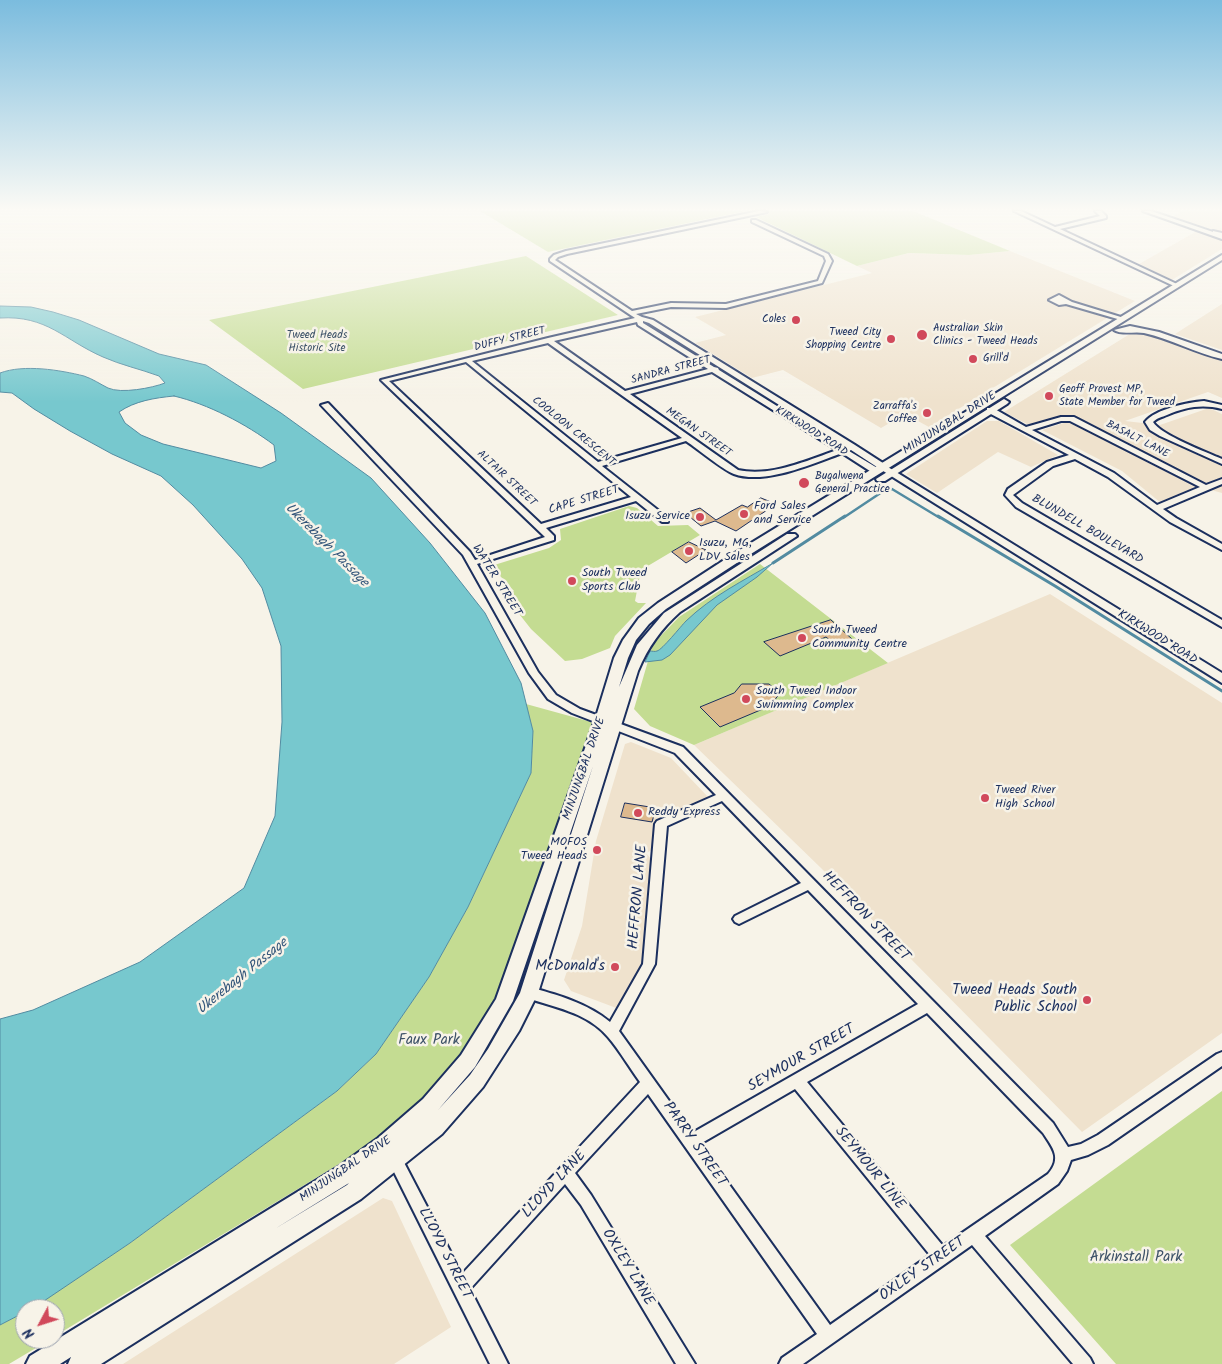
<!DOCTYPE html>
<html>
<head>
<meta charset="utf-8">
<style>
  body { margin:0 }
  #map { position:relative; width:1222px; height:1364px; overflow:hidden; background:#f7f3e8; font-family:Kalam,sans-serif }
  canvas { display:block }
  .north { position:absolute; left:15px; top:1299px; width:50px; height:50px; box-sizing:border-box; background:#f7f3e8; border:1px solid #9fa5b1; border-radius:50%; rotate:230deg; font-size:14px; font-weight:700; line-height:20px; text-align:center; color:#1b2f5e }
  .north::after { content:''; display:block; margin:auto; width:18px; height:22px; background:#d1495b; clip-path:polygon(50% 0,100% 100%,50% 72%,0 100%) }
</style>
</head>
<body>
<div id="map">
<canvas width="1222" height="1364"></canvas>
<div class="north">N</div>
</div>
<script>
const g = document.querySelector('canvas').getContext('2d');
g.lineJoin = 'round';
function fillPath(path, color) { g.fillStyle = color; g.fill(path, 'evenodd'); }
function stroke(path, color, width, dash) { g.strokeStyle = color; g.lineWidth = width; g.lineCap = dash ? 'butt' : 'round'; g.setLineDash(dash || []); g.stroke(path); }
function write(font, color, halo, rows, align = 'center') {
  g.font = font + ' Kalam,sans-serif'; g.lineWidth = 5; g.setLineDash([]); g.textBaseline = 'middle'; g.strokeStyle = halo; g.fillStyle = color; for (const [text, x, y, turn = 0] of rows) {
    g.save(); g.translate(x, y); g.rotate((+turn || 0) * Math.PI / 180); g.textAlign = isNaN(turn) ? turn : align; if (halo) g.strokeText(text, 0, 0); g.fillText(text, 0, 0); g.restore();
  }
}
fillPath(new Path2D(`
  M 1183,211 L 1222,211 L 1222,233 L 1173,217 Z
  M 1197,231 L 1222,240 L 1222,249 L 1172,280 L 1139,264 Z
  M 1010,251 L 1135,301 L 929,427 L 905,414 L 881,428 L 783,370 L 752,378 L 695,343 L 726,335 L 695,317 L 872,273 L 857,266 L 909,253 L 969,255 Z
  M 1222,304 L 1222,350 L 1175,334 Z
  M 1133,332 L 1154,336 L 1222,361 L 1222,398 L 1208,392 L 1125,421 L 1160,425 L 1209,408 L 1222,414 L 1222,493 L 1197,486 L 1161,503 L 1122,471 L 1042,430 L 1067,422 L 1093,432 L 1074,418 L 1062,415 L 1033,424 L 1027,424 L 1004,412 Z
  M 987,421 L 999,421 L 1058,455 L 1031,467 L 998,452 L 937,493 L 906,474 Z
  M 1050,594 L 1222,703 L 1222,1033 L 1082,1132 L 821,868 L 694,745 Z
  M 631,742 L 671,758 L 709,798 L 656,824 L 652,850 L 646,853 L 651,859 L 643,966 L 619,1009 L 571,991 L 564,980 L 582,926 L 596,841 L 625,744 Z
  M 383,1198 L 392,1201 L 451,1327 L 394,1364 L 123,1364 Z`), '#efe2cd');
fillPath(new Path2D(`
  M 480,211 L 746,211 L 548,252 Z
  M 766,211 L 913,211 L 1010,251 L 969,255 L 909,253 L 857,266 L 756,217 L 770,214 Z
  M 526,256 L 618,315 L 303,389 L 209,320 Z
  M 629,506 L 637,508 L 658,526 L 688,525 L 700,535 L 641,570 L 635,601 L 638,603 L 646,603 L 615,636 L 610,648 L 582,659 L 565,661 L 531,629 L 505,596 L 514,591 L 491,566 L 549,548 L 561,540 L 560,529 Z
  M 760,564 L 888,663 L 694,745 L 650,726 L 634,709 L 653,644 L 679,617 Z
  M 526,704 L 595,723 L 497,996 L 458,1064 L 382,1138 L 55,1336 L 55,1309 L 30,1309 L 130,1243 L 337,1091 L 376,1054 L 429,977 L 468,907 L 531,773 L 533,731 Z
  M 1222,1091 L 1222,1364 L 1116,1364 L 1010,1245 Z
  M 25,1312 L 25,1339 L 51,1339 L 9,1364 L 0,1364 L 0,1325 Z`), '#c4dc92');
const water = new Path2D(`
  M 0,306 L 31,307 L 53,312 L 79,320 L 159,354 L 206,365 L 281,413 L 371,478 L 430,543 L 485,613 L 521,683 L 533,731 L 531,773 L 468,907 L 429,977 L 376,1054 L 337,1091 L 130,1243 L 38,1305 L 25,1309 L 25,1312 L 0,1325 L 0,1019 L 33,1010 L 140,962 L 244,888 L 275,816 L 282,722 L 281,646 L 262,588 L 242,559 L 193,505 L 161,476 L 112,454 L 70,431 L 34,409 L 12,393 L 0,392 L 0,373 C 24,364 60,370 84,376 C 93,379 100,384 108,388 C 121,394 152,388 165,383 L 159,376 C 140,369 121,365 103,357 C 64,340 47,315 0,318 ZM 174,396 C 208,404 246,424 274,445 L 276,461 L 261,468 L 163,444 L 141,435 L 125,423 L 119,412 C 135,401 154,398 174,396 Z
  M 773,563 L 757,577 L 717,605 L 670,655 L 662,660 L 645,662 L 650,651 C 652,651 655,652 657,651 C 662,650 681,626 686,621 C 712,596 743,581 773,563 Z`);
fillPath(water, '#77c8ce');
stroke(water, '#528ba1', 1);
stroke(new Path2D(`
  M 843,518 L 885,490 L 892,489 L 940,518`), '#528ba1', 2.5);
stroke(new Path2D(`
  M 938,516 L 1055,586 L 1222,691
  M 773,563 L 845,516`), '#528ba1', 3);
const building = new Path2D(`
  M 761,498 L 776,504 L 736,531 L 715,521 L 701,526 L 685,513 L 700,508 L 716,520 L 742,505 L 747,507 Z
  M 689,542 L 706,550 L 686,563 L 672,552 Z
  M 831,620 L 852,639 L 837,646 L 826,637 L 780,656 L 764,642 Z
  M 742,684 L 769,684 L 780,693 L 770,706 L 720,727 L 700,707 L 734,693 Z
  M 625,803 L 656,808 L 652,822 L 621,817 Z`);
fillPath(building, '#ddb98e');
stroke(building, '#1b2f5e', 1);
const minor = new Path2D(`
  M 759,211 L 767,212 L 567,254 L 558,257 L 555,260 L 632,311 L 671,303 L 726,304 L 818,281 L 826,261 L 824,256 L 752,222 L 752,220 L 756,220 L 828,254 L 832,261 L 822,283 L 726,308 L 671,307 L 636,314 L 642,317 L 653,320 L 855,445 L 886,465 L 886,469 L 880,469 L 851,450 L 849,451 L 879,469 L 879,473 L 873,473 L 842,453 C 812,464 765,485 734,474 C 723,470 698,449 686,441 L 602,466 L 668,518 L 668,522 L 662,522 L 636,501 L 546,528 L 554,536 L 554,540 L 477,564 L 538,672 L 556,695 L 580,709 L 683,747 L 1053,1123 L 1068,1147 L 1081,1144 L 1098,1135 L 1217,1054 L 1222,1052 L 1222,1066 L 1108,1145 L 1088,1155 L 1071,1160 L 1067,1171 L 1058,1184 L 985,1236 L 1090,1358 L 1093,1364 L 1073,1364 L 972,1245 L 803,1364 L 779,1364 L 782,1358 L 817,1334 L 648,1094 L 575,1173 L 591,1195 L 695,1364 L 676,1364 L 581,1205 L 565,1184 L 470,1289 L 508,1364 L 490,1364 L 386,1156 L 388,1151 L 393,1149 L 398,1151 L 462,1274 L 640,1082 C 629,1067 620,1051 608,1037 C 587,1012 553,1007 524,997 L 522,993 L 524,989 L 529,987 C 558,995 587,1003 610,1022 L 643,964 L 655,824 L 657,821 L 716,795 L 675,753 L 572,713 L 548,699 L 529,673 L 463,555 L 321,405 L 328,403 L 470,552 L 475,560 L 545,537 L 381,380 L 548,338 L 635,318 L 550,261 L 550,259 L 554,255 L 566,251 ZM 643,321 L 649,323 L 846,447 L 843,447 L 719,370 L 718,368 L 714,367 L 643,323 ZM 637,322 L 638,325 L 708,369 L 625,391 L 554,341 ZM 548,343 L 682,438 L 598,462 L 472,361 ZM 466,362 L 631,497 L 541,524 L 389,381 ZM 712,372 L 837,450 C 806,461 771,477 738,470 L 630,394 ZM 722,801 L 801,883 L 735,916 L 733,919 L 735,922 L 739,924 L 743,922 L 808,890 L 918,1004 L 692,1133 L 619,1031 L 655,964 L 667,826 ZM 927,1013 L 1043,1133 C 1053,1148 1062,1158 1048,1174 L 943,1246 L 807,1082 ZM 795,1089 L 930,1255 L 830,1325 L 700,1144 Z
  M 1014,211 L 1021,211 L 1055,227 L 1100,216 L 1095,211 L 1101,211 L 1106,216 L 1106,218 L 1060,229 L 1179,285 L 1174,286 Z
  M 1143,211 L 1151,211 L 1222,235 L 1222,239 Z
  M 1059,295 L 1072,302 L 1124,318 L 1121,320 L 1066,304 L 1059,305 L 1049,300 Z
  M 1204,401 L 1222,405 L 1222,409 C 1202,404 1186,407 1167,415 C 1162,417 1157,418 1153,422 C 1161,435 1206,452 1222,459 L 1222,464 L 1160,436 L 1150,430 L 1145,422 C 1155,409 1189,402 1204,401 Z
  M 987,408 L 993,408 L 1026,427 L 1061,417 L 1074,417 L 1206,485 L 1222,479 L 1222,484 L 1163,509 L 1176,518 L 1222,544 L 1222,550 L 1170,522 L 1108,477 L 1075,459 L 1053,466 L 1013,495 L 1022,503 L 1222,620 L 1222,627 L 1016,507 L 1005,495 L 1008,489 L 1047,462 L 1069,455 L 987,412 ZM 1061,421 L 1070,421 L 1200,487 L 1157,505 L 1114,473 L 1032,430 Z`);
const tertiary = new Path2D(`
  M 1130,326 L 1159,332 L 1222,354 L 1222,359 C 1195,353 1171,339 1144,333 C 1135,331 1121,335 1114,330 Z
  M 883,464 L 1222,673 L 1222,683 L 880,469 L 880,465 Z`);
const secondary = new Path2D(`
  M 1213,231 L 1222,233 L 1222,237 L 1213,235 Z
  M 1222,255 L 1222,260 L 746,557 L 666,609 L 649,624 L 636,640 L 628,658 L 619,687 L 637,645 L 664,613 L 787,534 L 795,534 L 797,536 L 680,612 C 661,629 648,647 638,671 L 538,993 L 519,1031 L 483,1087 L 442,1134 L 361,1199 L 101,1364 L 68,1364 L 71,1357 L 60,1364 L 26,1364 L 30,1356 L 338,1167 L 378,1138 L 423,1099 L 461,1055 L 496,999 L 595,720 L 614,658 L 623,640 L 639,618 L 658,603 L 738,551 ZM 593,766 L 520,993 L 488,1049 L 470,1075 L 438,1110 L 475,1067 L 513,1001 ZM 349,1183 L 347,1185 L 273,1230 Z
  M 1004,399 L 1009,402 L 1007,404 L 885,481 L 877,481 L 876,479 Z`);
stroke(minor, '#1b2f5e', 4);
stroke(tertiary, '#1b2f5e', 4);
stroke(secondary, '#1b2f5e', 4);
fillPath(minor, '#f7f3e8');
fillPath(tertiary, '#f7f3e8');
fillPath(secondary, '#f7f3e8');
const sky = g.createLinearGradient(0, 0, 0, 402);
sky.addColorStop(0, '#7bbcde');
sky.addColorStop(0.52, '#fbfaf5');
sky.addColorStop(1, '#fbfaf500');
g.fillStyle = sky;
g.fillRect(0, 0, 1222, 402);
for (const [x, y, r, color] of [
  [796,320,5,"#d1495b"],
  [922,335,6,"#d1495b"],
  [891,339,5,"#d1495b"],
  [973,359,5,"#d1495b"],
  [1049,396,5,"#d1495b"],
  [927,413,5,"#d1495b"],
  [804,483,6,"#d1495b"],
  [744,514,5,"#d1495b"],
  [700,517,5,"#d1495b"],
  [689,551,5,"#d1495b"],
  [572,581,5,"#d1495b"],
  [802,638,5,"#d1495b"],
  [746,699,5,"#d1495b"],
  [985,798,5,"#d1495b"],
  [638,813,5,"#d1495b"],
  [597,850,5,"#d1495b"],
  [615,967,5,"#d1495b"],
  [1087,1000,5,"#d1495b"]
]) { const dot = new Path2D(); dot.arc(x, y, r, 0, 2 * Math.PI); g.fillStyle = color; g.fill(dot); stroke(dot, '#f7f3e8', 2); }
write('11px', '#1b2f5e', '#f7f3e8', [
  ["Coles",786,320,"right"],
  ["Australian Skin",933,329],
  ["Clinics - Tweed Heads",933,342],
  ["Tweed City",881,333,"right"],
  ["Shopping Centre",881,346,"right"],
  ["Grill'd",983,359],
  ["Geoff Provest MP,",1059,390],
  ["State Member for Tweed",1059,403],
  ["Zarraffa's",917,407,"right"],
  ["Coffee",917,420,"right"],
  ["Bugalwena",815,477],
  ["General Practice",815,490]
], 'left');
write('11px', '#3d5268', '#f7f3e8', [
  ["Tweed Heads",317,336],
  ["Historic Site",317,349]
]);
write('11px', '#1b2f5e', '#f7f3e8', [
  ["DUFFY STREET",510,340,-14],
  ["SANDRA STREET",671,371,-15],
  ["COOLOON CRESCENT",573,432,39],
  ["KIRKWOOD ROAD",811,432,32],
  ["MEGAN STREET",698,433,35],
  ["BASALT LANE",1137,440,27],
  ["ALTAIR STREET",506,479,43]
]);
write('12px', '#1b2f5e', '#f7f3e8', [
  ["MINJUNGBAL DRIVE",950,424,-32],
  ["CAPE STREET",584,501,-17],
  ["BLUNDELL BOULEVARD",1087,530,30],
  ["WATER STREET",496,581,58],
  ["KIRKWOOD ROAD",1157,638,32],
  ["MINJUNGBAL DRIVE",585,769,-71],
  ["MINJUNGBAL DRIVE",346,1170,-34]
]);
write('12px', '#1b2f5e', '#f7f3e8', [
  ["Ford Sales",754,507],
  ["and Service",754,521],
  ["Isuzu Service",690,517,"right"],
  ["Isuzu, MG,",699,544],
  ["LDV Sales",699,558],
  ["South Tweed",582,574],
  ["Sports Club",582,588],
  ["South Tweed",812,631],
  ["Community Centre",812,645],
  ["South Tweed Indoor",756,692],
  ["Swimming Complex",756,706],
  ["Tweed River",995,791],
  ["High School",995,805],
  ["Reddy Express",648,813],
  ["MOFOS",587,843,"right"],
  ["Tweed Heads",587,857,"right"]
], 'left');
write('italic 14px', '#32557a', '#f7f3e8', [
  ["Ukerebagh Passage",326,546,45],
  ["Ukerebagh Passage",243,977,-39]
]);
write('15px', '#1b2f5e', '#f7f3e8', [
  ["HEFFRON LANE",639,897,-85],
  ["HEFFRON STREET",865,917,46],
  ["SEYMOUR STREET",802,1059,-30],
  ["PARRY STREET",694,1145,55],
  ["SEYMOUR LINE",869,1169,51],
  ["LLOYD LANE",555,1185,-47],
  ["LLOYD STREET",444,1254,63],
  ["OXLEY LANE",627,1268,59],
  ["OXLEY STREET",923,1270,-35]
]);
write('15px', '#1b2f5e', '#f7f3e8', [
  ["McDonald's",605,967],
  ["Tweed Heads South",1077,991],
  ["Public School",1077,1008]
], 'right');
write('15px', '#3d5268', '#f7f3e8', [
  ["Faux Park",429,1041],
  ["Arkinstall Park",1136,1258]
]);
</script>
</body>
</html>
